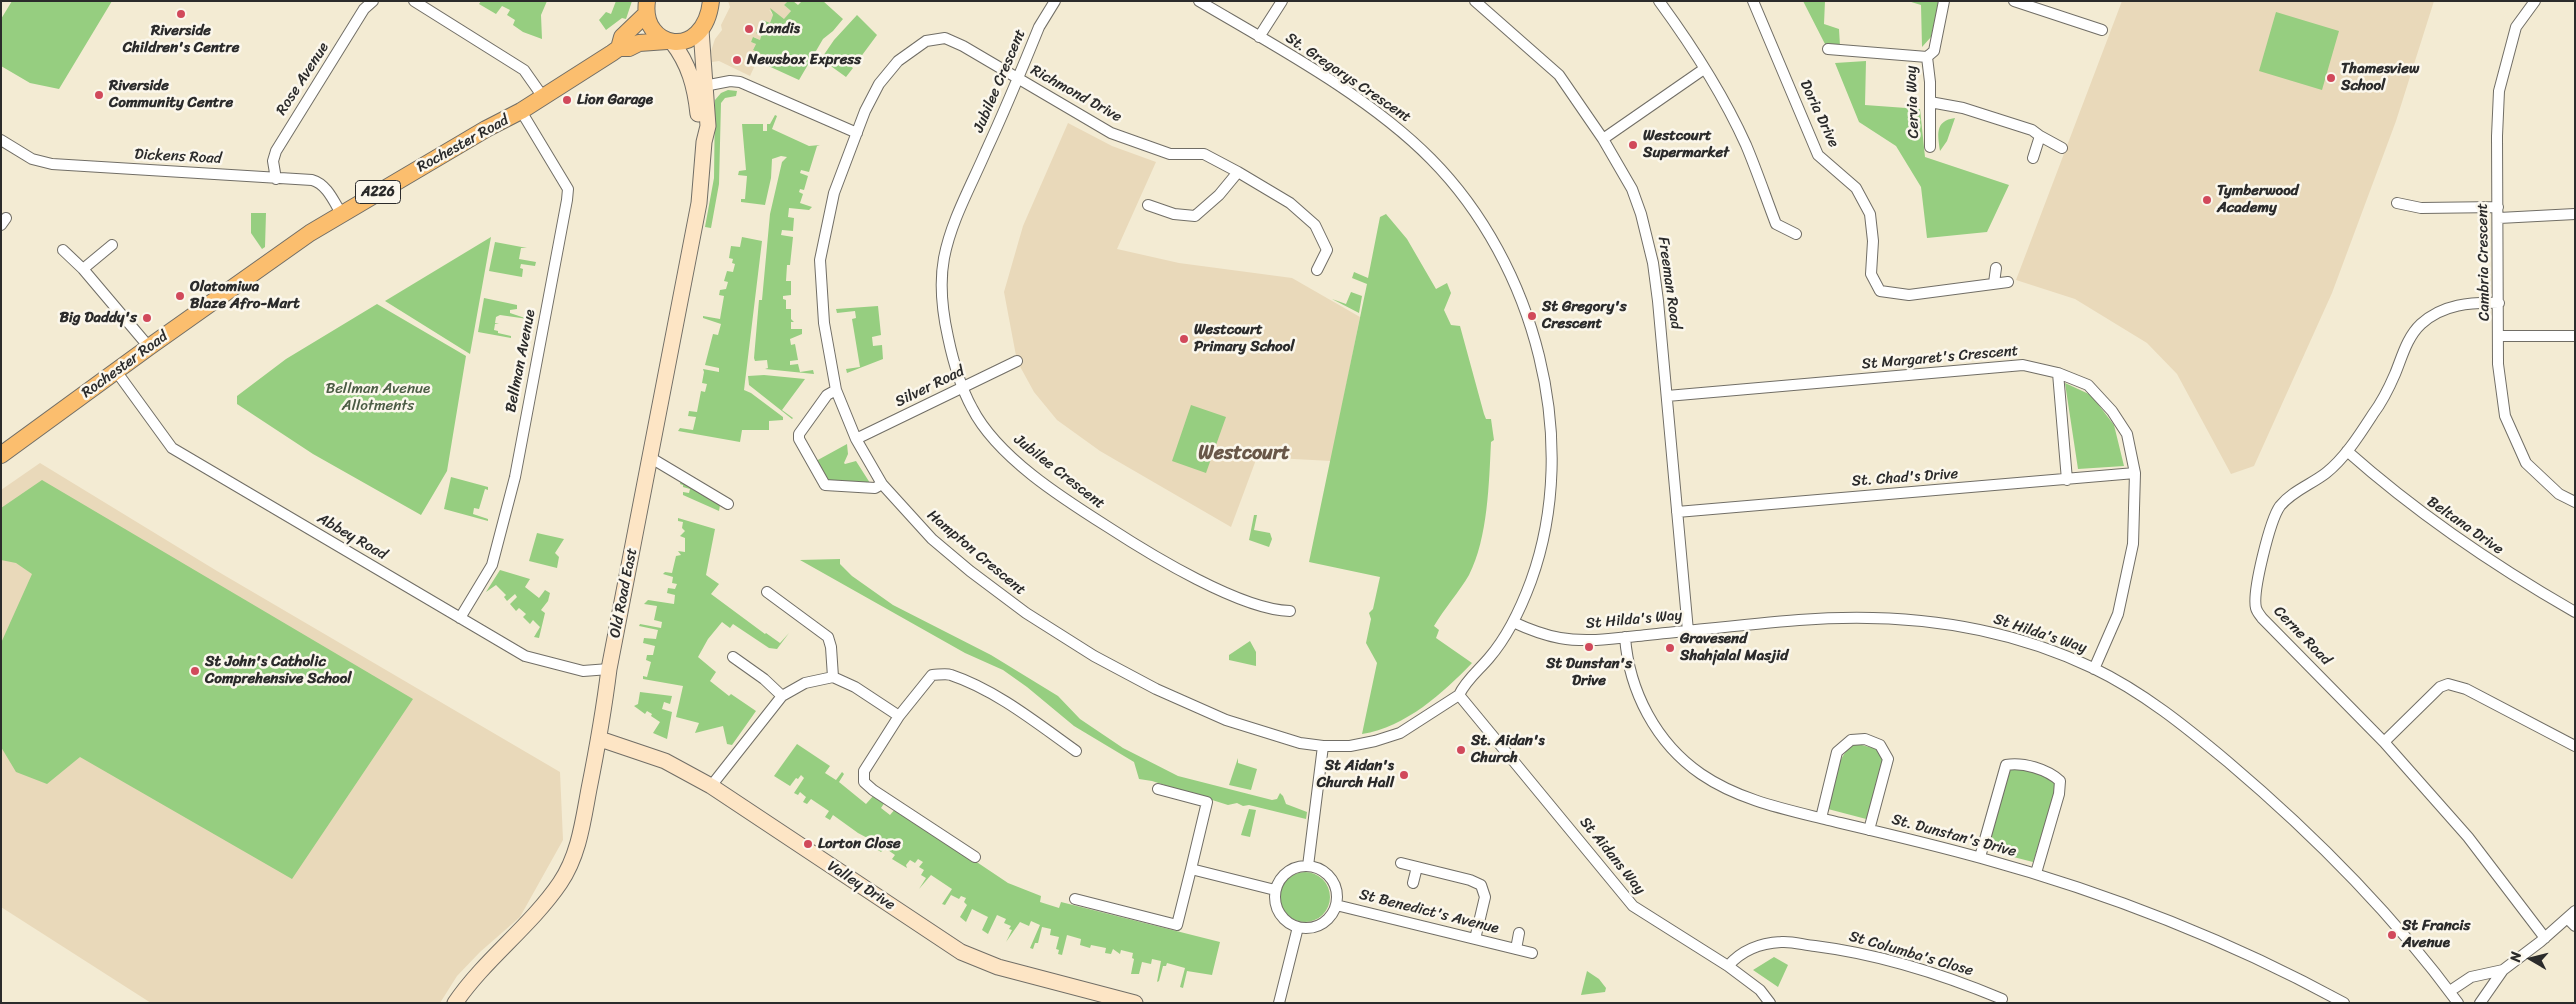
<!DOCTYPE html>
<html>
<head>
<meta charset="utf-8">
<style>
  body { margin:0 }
  #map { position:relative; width:2576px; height:1004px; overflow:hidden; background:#f3ebd3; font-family:Sriracha,sans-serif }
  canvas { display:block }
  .frame { position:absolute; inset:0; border:2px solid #2b2b2b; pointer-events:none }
  .north { position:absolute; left:2506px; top:934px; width:50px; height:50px; -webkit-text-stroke:4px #fbf7ec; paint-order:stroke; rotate:278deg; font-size:14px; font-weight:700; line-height:20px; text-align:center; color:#2b2b2b }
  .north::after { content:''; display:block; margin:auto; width:18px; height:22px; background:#2b2b2b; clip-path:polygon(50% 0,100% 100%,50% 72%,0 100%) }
</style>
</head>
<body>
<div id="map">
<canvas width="2576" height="1004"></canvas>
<div class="frame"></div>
<div class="north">N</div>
</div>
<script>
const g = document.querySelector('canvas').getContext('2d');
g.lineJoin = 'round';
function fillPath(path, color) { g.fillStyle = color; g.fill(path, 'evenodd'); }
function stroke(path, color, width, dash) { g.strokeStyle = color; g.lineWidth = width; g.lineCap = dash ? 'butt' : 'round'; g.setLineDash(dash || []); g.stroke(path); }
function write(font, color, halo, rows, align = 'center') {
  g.font = font + ' Sriracha,sans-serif'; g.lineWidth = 5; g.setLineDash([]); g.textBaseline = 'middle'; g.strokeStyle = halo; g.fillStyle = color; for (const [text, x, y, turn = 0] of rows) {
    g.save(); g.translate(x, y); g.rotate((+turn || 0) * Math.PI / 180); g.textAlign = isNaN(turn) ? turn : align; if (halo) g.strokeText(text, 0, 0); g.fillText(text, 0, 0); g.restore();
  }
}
fillPath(new Path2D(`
  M 728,1 L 788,1 L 784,5 L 791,11 L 784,20 L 769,10 L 773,15 L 770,23 L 763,20 L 760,40 L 754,37 L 751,42 L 756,44 L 753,50 L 767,57 L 764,64 L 757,61 L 750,76 L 719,61 L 712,62 L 711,51 L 715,39 L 722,30 L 721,25 L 730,7 Z
  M 2122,1 L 2434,1 L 2396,121 L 2332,293 L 2254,466 L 2231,474 L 2177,374 L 2147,343 L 2075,299 L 2016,280 Z
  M 1068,123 L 1112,146 L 1156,162 L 1117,249 L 1179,263 L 1292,278 L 1360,317 L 1331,461 L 1257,457 L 1231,527 L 1100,451 L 1057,420 L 1034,392 L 1017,361 L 1004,292 L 1023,226 Z
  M 40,463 L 217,571 L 560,772 L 563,840 L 520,917 L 480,952 L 457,976 L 440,1003 L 151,1003 L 1,907 L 1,490 Z`), '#e9d9ba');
fillPath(new Path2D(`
  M 12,1 L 112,1 L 59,89 L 30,83 L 1,66 L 1,19 Z
  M 481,1 L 547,1 L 541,15 L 542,39 L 523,32 L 513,25 L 515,20 L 507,15 L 510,10 L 502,6 L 496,14 L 479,4 Z
  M 616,1 L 632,1 L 626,19 L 622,18 L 606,30 L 599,20 L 606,12 L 611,14 Z
  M 788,1 L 793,1 L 798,5 L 802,1 L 823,1 L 843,19 L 833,31 L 823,39 L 799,80 L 764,64 L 767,57 L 753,50 L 756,44 L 751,42 L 753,37 L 760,40 L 761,36 L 756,33 L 763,20 L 770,23 L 773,15 L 770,8 L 784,19 L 791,11 L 784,5 Z
  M 1803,1 L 1825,1 L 1824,24 L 1839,29 L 1840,46 L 1825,44 Z
  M 1908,1 L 1939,1 L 1931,37 L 1922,47 L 1921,5 Z
  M 2276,12 L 2339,31 L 2322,90 L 2259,71 Z
  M 857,15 L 877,35 L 857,62 L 853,59 L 849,65 L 853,68 L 846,77 L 821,59 L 834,40 Z
  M 1866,61 L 1865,105 L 1920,109 L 1925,157 L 2009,185 L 1987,232 L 1927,238 L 1921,187 L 1896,146 L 1859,122 L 1835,63 Z
  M 728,90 L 737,91 L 736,96 L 725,98 L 721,103 L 719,184 L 711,228 L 705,227 L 714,178 L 715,100 L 721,93 Z
  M 775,115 L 777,116 L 772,129 L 809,146 L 820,145 L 817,146 L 809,172 L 801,170 L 800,173 L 808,176 L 804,190 L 800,189 L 799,192 L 803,194 L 800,203 L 812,207 L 809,210 L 789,208 L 788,217 L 794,218 L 793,231 L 782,230 L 781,235 L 793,237 L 790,265 L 787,265 L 786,281 L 791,281 L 791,295 L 783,296 L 783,299 L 786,300 L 786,309 L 791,309 L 791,319 L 794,322 L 791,322 L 791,329 L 802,329 L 802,334 L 790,339 L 791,345 L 795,344 L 798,360 L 790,361 L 790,365 L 798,364 L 800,372 L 813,370 L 814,374 L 765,369 L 768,368 L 767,360 L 755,361 L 754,358 L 759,300 L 762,300 L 770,214 L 782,162 L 787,157 L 781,156 L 772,159 L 771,178 L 765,205 L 741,202 L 741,199 L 745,199 L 747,176 L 738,175 L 739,171 L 746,170 L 742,124 L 763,124 L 763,131 L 767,131 L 767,124 L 770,124 Z
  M 1955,118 L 1947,141 L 1940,151 C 1938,135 1934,121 1955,118 Z
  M 251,213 L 266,213 L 265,247 L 262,249 L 251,233 Z
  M 1386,214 L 1407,239 L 1436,289 L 1447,283 L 1451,293 L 1444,310 L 1451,325 L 1460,326 L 1484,414 L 1486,419 L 1491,419 L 1494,440 L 1491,442 C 1489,482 1488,538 1469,575 C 1459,592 1444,609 1434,626 L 1439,630 L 1436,638 L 1472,663 C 1443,693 1406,727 1362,734 L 1377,663 L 1366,643 L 1371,619 L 1369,613 L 1373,609 L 1380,577 L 1309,562 L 1367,284 L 1352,278 L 1354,272 L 1368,278 L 1380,217 Z
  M 491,237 L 470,354 L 385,301 Z
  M 742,237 L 762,241 L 744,390 L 751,393 L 783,417 L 783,420 L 769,421 L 769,430 L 742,430 L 740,442 L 678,431 L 680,428 L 693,430 L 696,417 L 688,416 L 689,411 L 697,412 L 701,391 L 705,392 L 707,384 L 702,383 L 704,372 L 703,369 L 719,372 L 719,368 L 705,365 L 713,334 L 718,335 L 721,324 L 703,318 L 703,316 L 720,319 L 724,296 L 719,295 L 720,290 L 726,289 L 728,282 L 724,281 L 727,271 L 733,272 L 735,264 L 732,263 L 733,259 L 729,258 L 731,246 L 740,247 Z
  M 495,242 L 527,248 L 521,248 L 519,259 L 536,262 L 535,266 L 521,264 L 520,268 L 523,269 L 522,277 L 489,271 Z
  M 1351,292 L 1362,296 L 1359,313 L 1332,299 L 1346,304 Z
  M 484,298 L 517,305 L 517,309 L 510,310 L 510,313 L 528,319 L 500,315 L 496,317 L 495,323 L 499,324 L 495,324 L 494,330 L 498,331 L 498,333 L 511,336 L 511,338 L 478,332 Z
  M 377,304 L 466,356 L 447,471 L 421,515 L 313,454 L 237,404 L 237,396 L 286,359 Z
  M 878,306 L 881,335 L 872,337 L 873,346 L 882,345 L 883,359 L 847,373 L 846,369 L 860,367 L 852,319 L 856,318 L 855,311 L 837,313 L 836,309 Z
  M 764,375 L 805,379 L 782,410 L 793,418 L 792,419 L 749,385 L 748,376 Z
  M 2065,383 L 2091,395 L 2114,425 L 2124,466 L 2078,469 Z
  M 1191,405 L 1226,417 L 1206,473 L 1172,461 Z
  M 847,444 L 848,454 L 844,463 L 845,464 L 856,461 L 870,483 L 828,483 L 816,461 Z
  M 451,477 L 488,487 L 488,490 L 485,489 L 479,509 L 474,508 L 473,514 L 488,519 L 488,521 L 444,509 Z
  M 42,480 L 413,699 L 292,879 L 80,757 L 47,784 L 16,772 L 1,747 L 1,643 L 32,574 L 16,563 L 1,560 L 1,508 Z
  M 681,480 L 720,505 L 719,511 L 683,495 L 683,492 L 689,493 L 690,489 L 683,487 L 683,485 L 680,484 Z
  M 1254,515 L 1257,515 L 1254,530 L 1270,533 L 1272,539 L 1269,547 L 1249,540 Z
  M 678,518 L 715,529 L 706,575 L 719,584 L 711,594 L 765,634 L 766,633 L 780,643 L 789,633 L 777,649 L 769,648 L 733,624 L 730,628 L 722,622 L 708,639 L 698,657 L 716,672 L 710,681 L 729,696 L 731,694 L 756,711 L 732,745 L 727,744 L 723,726 L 695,733 L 699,723 L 676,717 L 683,686 L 643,679 L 643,676 L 647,677 L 651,662 L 646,660 L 647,655 L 653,655 L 655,646 L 643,643 L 644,638 L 656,639 L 658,630 L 639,626 L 640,624 L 661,628 L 662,622 L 654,620 L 657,606 L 644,604 L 648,600 L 674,604 L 675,595 L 667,593 L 668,588 L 675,589 L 677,584 L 672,583 L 673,577 L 663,574 L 665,572 L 672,573 L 676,556 L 681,555 L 678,551 L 685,552 L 685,538 L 680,536 L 685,531 L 682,528 L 683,522 L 678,521 Z
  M 537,533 L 564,539 L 555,553 L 559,557 L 557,568 L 529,561 Z
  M 840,559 L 840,564 L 852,576 L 893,605 L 991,655 L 1058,696 L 1080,719 L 1123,748 L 1178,776 L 1272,800 L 1277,799 L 1280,793 L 1283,796 L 1286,804 L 1307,812 L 1306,819 L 1249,805 L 1243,806 L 1237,803 L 1228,805 L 1152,781 L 1139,779 L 1134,762 L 1074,726 L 1027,687 L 1003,670 L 965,653 L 800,560 Z
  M 500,570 L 530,579 L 525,587 L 539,598 L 545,590 L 550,593 L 548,601 L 541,610 L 545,613 L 539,638 L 534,637 L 540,627 L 533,620 L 530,624 L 523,617 L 526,614 L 519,608 L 516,611 L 510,604 L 517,597 L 515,594 L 507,601 L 504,597 L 506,595 L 496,585 L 486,592 Z
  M 1250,641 L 1256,652 L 1256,666 L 1229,660 L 1229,655 Z
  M 640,692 L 672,696 L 670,704 L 664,702 L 662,709 L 672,712 L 667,739 L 653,733 L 660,722 L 651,716 L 652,714 L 647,711 L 645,714 L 634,706 L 638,704 Z
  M 1854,743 L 1877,749 L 1884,760 L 1870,820 L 1828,809 C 1833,786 1835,758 1854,743 Z
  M 797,744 L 830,766 L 825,773 L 836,780 L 842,772 L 844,774 L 839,782 L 866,804 L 874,795 L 885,802 L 881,808 L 890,815 L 896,808 L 1008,883 L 1041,896 L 1040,902 L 1059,908 L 1061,902 L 1220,942 L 1212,975 L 1187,971 L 1183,988 L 1180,987 L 1185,968 L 1167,963 L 1166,966 L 1163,966 L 1159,981 L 1157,982 L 1161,961 L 1152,959 L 1151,964 L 1142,962 L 1139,974 L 1131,974 L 1134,959 L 1132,958 L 1133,953 L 1121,950 L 1120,954 L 1113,949 L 1111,954 L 1105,953 L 1106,948 L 1091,945 L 1090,948 L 1080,945 L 1081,939 L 1067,935 L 1062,955 L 1058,954 L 1059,950 L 1056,949 L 1059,937 L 1050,935 L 1051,929 L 1042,927 L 1038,943 L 1035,943 L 1033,949 L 1030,948 L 1040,925 L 1031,921 L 1029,926 L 1020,922 L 1006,942 L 1012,930 L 1009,929 L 1011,926 L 1004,923 L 1006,919 L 997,915 L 988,934 L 982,930 L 988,917 L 972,909 L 966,922 L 960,917 L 967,905 L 964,902 L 966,898 L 961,896 L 959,899 L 951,895 L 945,905 L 942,904 L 952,889 L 931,875 L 919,889 L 926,878 L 921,875 L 924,870 L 919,867 L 923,862 L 918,859 L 915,863 L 910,860 L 906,865 L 907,868 L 892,859 L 895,855 L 885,848 L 881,852 L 870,845 L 873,841 L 858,833 L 833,815 L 830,820 L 825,817 L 829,811 L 811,799 L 807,804 L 803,802 L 806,797 L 800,792 L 798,795 L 794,793 L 804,778 L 801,775 L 798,779 L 796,778 L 790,786 L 774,776 Z
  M 1238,758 L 1238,763 L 1257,769 L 1251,790 L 1229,785 Z
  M 2017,768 L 2052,777 L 2057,784 L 2056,793 L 2033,862 L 1986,850 L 2010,769 Z
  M 1249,809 L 1256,810 L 1250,837 L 1241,835 Z
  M1280 897a25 25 0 1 1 50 0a25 25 0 1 1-50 0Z
  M 1774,957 L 1788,965 L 1778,987 L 1753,970 Z
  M 1587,971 L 1599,979 L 1606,988 L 1605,992 L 1581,995 Z`), '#96ce80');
const street = new Path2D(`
  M 414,1 L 524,70 L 543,97
  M 1055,1 L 1039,27 C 1022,69 1005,110 986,151 C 971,186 951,221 944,258 C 939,285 942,310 948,337 C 953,361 960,386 972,408 C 997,457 1062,498 1108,527 C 1151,555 1241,610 1290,611
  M 1199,1 C 1275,46 1369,96 1431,159 C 1535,264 1582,440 1531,581 C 1521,608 1508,636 1489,658 C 1479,670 1466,680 1459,695
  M 1475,1 L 1559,75 L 1603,139 L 1632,189 L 1641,214 L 1653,263 L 1658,301 L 1688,631
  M 1659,1 C 1692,46 1723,94 1746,145 C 1757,171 1766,198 1776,224 L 1796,234
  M 1753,1 L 1818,155 L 1856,188 L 1870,214 L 1873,241 L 1871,274 L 1880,291 L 1909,295 L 2008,282
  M 2014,1 L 2102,30
  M 2535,1 L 2516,27 L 2499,91 L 2497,136 L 2498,364 L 2505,416 L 2526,463 L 2559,494 L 2575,502
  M 1259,37 L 1282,1
  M 1828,49 L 1927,57
  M 699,87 L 730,81 L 740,82 L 857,133
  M 1930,102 L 1963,108 L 2032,130 L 2040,136 L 2033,158
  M 2040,136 L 2062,148
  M 1603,139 L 1704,69
  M 1,140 L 32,159 L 52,164 L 312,180 C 327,184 334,202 342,215
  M 1930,147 L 1930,82 L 1927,57 L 1934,51 L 1944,1
  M 276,179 L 273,161 L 276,151 L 364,9 L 373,1
  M 2397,203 L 2421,208 L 2498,207
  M 1148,205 L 1174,214 L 1195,216 L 1219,195 L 1238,172
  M 2499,218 L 2575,214
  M 1,225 L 6,218
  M 63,250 L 83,269 L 149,347
  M 83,269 L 112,245
  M 1317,270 L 1327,250 L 1315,225 L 1290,203 L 1238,172 L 1204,154 L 1170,154 L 1111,133 L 963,46 L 945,38 L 926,41 L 898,61 L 879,84 L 865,111 L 834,193 L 820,260 L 824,323 L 836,390 L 856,439 L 882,484 L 932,539 L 970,571 L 1026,613 L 1094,656 L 1156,689 L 1226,720 L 1300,743 L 1323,746 L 1350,746 L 1375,741 L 1400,733 L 1459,695
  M 1994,283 L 1996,268
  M 2499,303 C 2471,302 2443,304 2421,324 C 2407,337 2402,357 2395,374 C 2389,388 2382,402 2373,414 C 2360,434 2345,458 2326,473 C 2312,484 2292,491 2280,506 C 2270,520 2252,592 2256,608 C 2257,612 2260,615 2262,618 L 2384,742 L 2468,837 L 2545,938
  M 2500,336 L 2575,336
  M 116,371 L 172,448 L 525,656 L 583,671 L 609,669
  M 2058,373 L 2067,480
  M 836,390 L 827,395 L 799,434 L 799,439 L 825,485 L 875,488 L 882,484
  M 1667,396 L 2023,365 L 2058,373 L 2088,385 L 2112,411 L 2127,434 L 2135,473 L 2133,544 L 2118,614 L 2094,669
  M 856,439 L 1017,361
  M 2347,451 C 2418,514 2493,565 2575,612
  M 651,458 L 728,504
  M 1677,512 L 2135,473
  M 767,592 L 828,637 L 831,647 L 833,677 L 855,687 L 899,716 L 932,675 C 938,675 946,673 951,675 C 996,690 1038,724 1076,751
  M 460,618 L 492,565 L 515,477 L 567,200 L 568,189 L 521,111
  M 1513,622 C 1528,629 1543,635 1560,638 C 1588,643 1618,638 1647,635 C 1698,630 1749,624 1799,620 C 1900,612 2001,624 2093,668 C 2143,692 2186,727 2228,762 C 2313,834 2392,913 2458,1003
  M 1625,637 C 1629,691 1656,743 1701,774 C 1739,800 1784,809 1828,820 C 1879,832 1931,844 1981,858 C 2108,893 2229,940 2344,1003
  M 733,657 L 764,679 L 782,696
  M 1459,695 L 1633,906 L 1728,966 L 1760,990 L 1770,1003
  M 899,716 L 864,771 L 864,782 L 873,790 L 975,857
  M 2384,742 L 2440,687 L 2448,684 L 2466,689 L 2575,746
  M 711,786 L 782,696 L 805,683 L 833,677
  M 1158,789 L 1207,802 L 1191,869 L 1275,890
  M 1821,818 L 1837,752 L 1851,740 L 1865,739 L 1880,745 L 1888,759 L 1869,830
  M 1980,857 L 2006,765 C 2023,762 2047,769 2060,781 L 2059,794 L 2036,873
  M 1401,863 L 1470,880 L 1481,885 L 1485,897 L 1475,939
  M1275 897a31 31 0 1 1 62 0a31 31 0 1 1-62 0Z
  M 1308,866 L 1323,746
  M 1413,883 L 1417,867
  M 1075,899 L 1177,925 L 1191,869
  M 1336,905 L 1532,953
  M 2567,918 L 2575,926
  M 1516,949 L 1519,933
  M 1728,966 C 1741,951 1760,943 1781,942 C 1792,941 1804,945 1815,946 C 1879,954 1942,974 2002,999
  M 2450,991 L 2471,977 L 2503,970
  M 1279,1003 L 1298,927
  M 2480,1003 L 2503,970 L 2540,942 L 2575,911`);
const secondary = new Path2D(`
  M 672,42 C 689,64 695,86 698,114
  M 600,739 L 665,761 L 711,786 L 961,952 L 998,967 L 1135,1003
  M 455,1003 C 485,959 530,927 560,883 C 579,855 583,821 589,789 C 597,749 604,709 609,669 L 699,203 L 704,142 L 708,126 L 701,30`);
const primary = new Path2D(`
  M 647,1 C 640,49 704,62 711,1
  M 619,48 L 629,48 L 639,43 L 667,41
  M 1,455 L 149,347 L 310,233 L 486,129 L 521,111 L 612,53 L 619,48 L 622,37 L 646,14`);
stroke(street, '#716e66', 12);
stroke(secondary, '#716e66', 17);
stroke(primary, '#716e66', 18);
stroke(street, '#fff', 10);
stroke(secondary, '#fde5c5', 15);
stroke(primary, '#fbbe6e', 16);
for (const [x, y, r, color] of [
  [181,14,5,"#d1495b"],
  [749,29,5,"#d1495b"],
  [737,60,5,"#d1495b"],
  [2331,78,5,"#d1495b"],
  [99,95,5,"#d1495b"],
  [567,100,5,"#d1495b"],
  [1633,145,5,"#d1495b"],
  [2207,200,5,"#d1495b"],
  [180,296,5,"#d1495b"],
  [1532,316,5,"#d1495b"],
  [147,318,5,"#d1495b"],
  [1184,339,5,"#d1495b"],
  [1589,647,5,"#d1495b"],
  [1670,648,5,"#d1495b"],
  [195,671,5,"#d1495b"],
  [1461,750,5,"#d1495b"],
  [1404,775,5,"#d1495b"],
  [808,844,5,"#d1495b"],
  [2392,935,5,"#d1495b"]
]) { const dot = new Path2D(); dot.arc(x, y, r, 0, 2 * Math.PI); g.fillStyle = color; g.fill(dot); stroke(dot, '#fbf7ec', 2); }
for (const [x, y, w] of [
  [378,192,45]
]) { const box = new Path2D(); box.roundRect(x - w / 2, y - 11.5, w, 23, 4); g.fillStyle = '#fbf7ec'; g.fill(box); stroke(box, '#2b2b2b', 1); }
write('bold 14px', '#2b2b2b', null, [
  ["A226",378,192]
]);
write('bold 15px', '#2b2b2b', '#fbf7ec', [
  ["Londis",759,29],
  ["Riverside",181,31,"center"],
  ["Children's Centre",181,48,"center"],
  ["Newsbox Express",747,60],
  ["Thamesview",2341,69],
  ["School",2341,86],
  ["Riverside",109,86],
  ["Community Centre",109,103],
  ["Lion Garage",577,100],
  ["Westcourt",1643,136],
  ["Supermarket",1643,153],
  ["Tymberwood",2217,191],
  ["Academy",2217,208],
  ["Olatomiwa",190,287],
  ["Blaze Afro-Mart",190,304],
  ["St Gregory's",1542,307],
  ["Crescent",1542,324],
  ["Big Daddy's",137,318,"right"],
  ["Westcourt",1194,330],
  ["Primary School",1194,347],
  ["Gravesend",1680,639],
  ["Shahjalal Masjid",1680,656],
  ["St John's Catholic",205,662],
  ["Comprehensive School",205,679],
  ["St Dunstan's",1589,664,"center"],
  ["Drive",1589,681,"center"],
  ["St. Aidan's",1471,741],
  ["Church",1471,758],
  ["St Aidan's",1394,766,"right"],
  ["Church Hall",1394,783,"right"],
  ["Lorton Close",818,844],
  ["St Francis",2402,926],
  ["Avenue",2402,943]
], 'left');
write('15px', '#2b2b2b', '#fbf7ec', [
  ["St. Gregorys Crescent",1348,78,34],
  ["Rose Avenue",303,79,-57],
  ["Jubilee Crescent",1000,81,-67],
  ["Richmond Drive",1076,94,29],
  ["Cervia Way",1913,102,-92],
  ["Doria Drive",1819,114,65],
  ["Rochester Road",463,144,-29],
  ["Dickens Road",178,157,3],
  ["Cambria Crescent",2484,262,-91],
  ["Freeman Road",1669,283,82],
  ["St Margaret's Crescent",1940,358,-5],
  ["Bellman Avenue",521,361,-79],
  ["Rochester Road",125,365,-36],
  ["Silver Road",930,387,-26],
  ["Jubilee Crescent",1059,472,38],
  ["St. Chad's Drive",1905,478,-4],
  ["Beltana Drive",2465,526,35],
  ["Abbey Road",352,537,30],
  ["Hampton Crescent",976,553,40],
  ["Old Road East",624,593,-79],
  ["St Hilda's Way",1634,620,-5],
  ["St Hilda's Way",2040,634,18],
  ["Cerne Road",2302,636,46],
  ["St. Dunstan's Drive",1954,836,15],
  ["St Aidans Way",1612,856,51],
  ["Valley Drive",861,886,33],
  ["St Benedict's Avenue",1429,912,14],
  ["St Columba's Close",1911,954,16]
]);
write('15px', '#4b5c44', '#fbf7ec', [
  ["Bellman Avenue",378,389],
  ["Allotments",378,406]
]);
write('bold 20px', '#695749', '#fbf7ec', [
  ["Westcourt",1244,454]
]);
</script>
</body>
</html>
